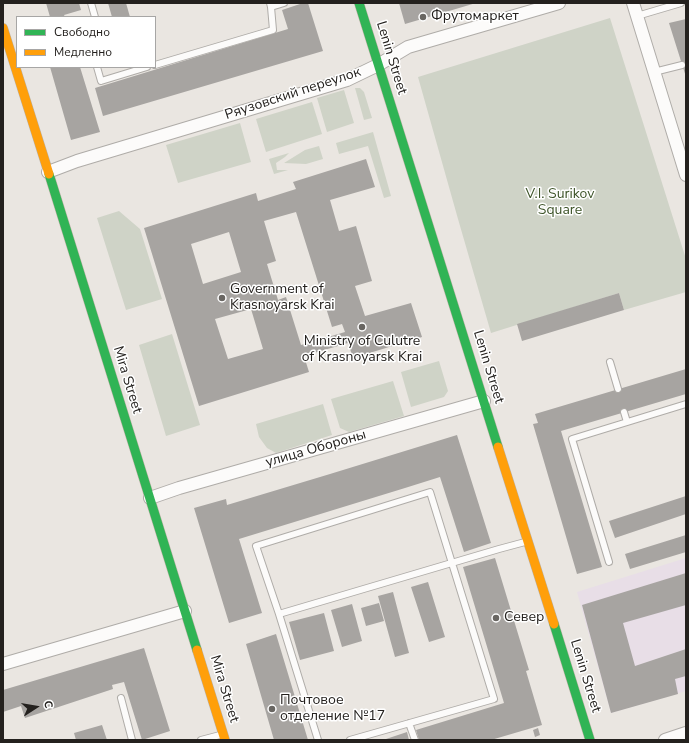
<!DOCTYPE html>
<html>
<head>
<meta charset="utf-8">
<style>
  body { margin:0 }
  #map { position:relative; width:689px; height:743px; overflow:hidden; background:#eae6e1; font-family:"Nunito Sans",sans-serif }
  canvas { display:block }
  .frame { position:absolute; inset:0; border:4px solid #24211e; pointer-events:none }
  .legend { position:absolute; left:16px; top:16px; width:140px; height:52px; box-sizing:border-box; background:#fff; border:1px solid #a7a6a5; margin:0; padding:5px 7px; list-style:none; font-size:12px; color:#24211e }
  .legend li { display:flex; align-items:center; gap:8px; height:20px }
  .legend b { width:20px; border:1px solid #a7a6a5 }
  .north { position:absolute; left:16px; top:687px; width:40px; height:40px; -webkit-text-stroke:3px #fff; paint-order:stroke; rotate:78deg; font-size:11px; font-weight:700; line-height:16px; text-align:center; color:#24211e }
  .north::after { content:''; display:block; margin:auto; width:14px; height:18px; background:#24211e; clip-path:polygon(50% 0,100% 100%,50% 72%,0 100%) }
</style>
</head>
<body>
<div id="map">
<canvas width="689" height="743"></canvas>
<div class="frame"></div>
<ul class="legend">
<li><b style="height:5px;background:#30b455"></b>Свободно</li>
<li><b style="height:5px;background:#ff9f0a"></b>Медленно</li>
</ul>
<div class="north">С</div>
</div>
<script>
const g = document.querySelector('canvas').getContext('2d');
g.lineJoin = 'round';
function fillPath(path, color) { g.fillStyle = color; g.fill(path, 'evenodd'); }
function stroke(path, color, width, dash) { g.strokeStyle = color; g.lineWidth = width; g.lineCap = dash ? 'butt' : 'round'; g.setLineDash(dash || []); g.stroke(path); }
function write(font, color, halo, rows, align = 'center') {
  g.font = font + ' "Nunito Sans",sans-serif'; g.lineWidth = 3; g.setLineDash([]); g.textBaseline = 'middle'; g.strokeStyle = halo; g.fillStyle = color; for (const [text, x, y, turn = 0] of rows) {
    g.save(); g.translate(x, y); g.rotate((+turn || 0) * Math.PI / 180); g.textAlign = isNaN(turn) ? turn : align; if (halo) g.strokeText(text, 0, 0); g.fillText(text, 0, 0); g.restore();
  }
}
fillPath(new Path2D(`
  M 686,558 L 686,691 L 611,713 L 577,592 Z`), '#e8dee7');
fillPath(new Path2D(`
  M 610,18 L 686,259 L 686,292 L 624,310 L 619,293 L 491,333 L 458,219 L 418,77 Z
  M 355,88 L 360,88 L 364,92 L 372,118 L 364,120 Z
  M 344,90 L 354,123 L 327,132 L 317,98 Z
  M 312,102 L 322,134 L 266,152 L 256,119 Z
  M 240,123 L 251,162 L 178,183 L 166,145 Z
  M 373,132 L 391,196 L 384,198 L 368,146 L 339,154 L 336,143 Z
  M 319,146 L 323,159 L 306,164 L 284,163 L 305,150 Z
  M 289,153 L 285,157 L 276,163 L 277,170 L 288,170 L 274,174 L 269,159 Z
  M 119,211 L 140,229 L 162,299 L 126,310 L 97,218 Z
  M 172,334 L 200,425 L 166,436 L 139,345 Z
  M 439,361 L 448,391 L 444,397 L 411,407 L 401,372 Z
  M 393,381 L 404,416 L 349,432 L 340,428 L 331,399 Z
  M 323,404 L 332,435 L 276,453 L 267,448 L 259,437 L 256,424 Z`), '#cfd3c7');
fillPath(new Path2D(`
  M 46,3 L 79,3 L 81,10 L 64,15 L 65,17 L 50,17 Z
  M 108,3 L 126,3 L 130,17 L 112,17 Z
  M 303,3 L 308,3 L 323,51 L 103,116 L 95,88 L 288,29 L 282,10 Z
  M 399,3 L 476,3 L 405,24 Z
  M 686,19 L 686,77 L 669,23 Z
  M 50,67 L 80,67 L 100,132 L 71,140 Z
  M 366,159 L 375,187 L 330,200 L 339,231 L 356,226 L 372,281 L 355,286 L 365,316 L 411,303 L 422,337 L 353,358 L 348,343 L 304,356 L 309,372 L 199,406 L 144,228 L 256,193 L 258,201 L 296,189 L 293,182 ZM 296,212 L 332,327 L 342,324 L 345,332 L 301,345 L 286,297 L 278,300 L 267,264 L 276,261 L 264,221 ZM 229,232 L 241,272 L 203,284 L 191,244 ZM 251,309 L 263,349 L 228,359 L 215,319 Z
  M 619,293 L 624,310 L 522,341 L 517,324 Z
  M 686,369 L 686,394 L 561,431 L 602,567 L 577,574 L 533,424 L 538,423 L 535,414 Z
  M 457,435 L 491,543 L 464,552 L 440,477 L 405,488 L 239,539 L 262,613 L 229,623 L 194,508 L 226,499 L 227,505 L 330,474 Z
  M 686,496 L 686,514 L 615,538 L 609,521 Z
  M 686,535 L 686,552 L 630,569 L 625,554 Z
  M 495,558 L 529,670 L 526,671 L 542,725 L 491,740 L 419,740 L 416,730 L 504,703 L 463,567 Z
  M 686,573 L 686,605 L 623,623 L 635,666 L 686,649 L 686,676 L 675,679 L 678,694 L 611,713 L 582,605 Z
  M 428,582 L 445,637 L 429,642 L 411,587 Z
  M 393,592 L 409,653 L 395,657 L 378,596 Z
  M 379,603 L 384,621 L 366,626 L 361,608 Z
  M 352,604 L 362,641 L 342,647 L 331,610 Z
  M 324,613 L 334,651 L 300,660 L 289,622 Z
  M 276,634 L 308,740 L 274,740 L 246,644 Z
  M 144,648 L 170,731 L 142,740 L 124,682 L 112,685 L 113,689 L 25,718 L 21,706 L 3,712 L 3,690 Z
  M 102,725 L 107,740 L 76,740 L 74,733 Z
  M 538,728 L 540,735 L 535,737 L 533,730 Z
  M 407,732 L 409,740 L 383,740 Z`), '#a7a4a1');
const lane = new Path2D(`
  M 91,3 L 95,17
  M 271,7 L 284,3
  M 637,16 L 681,3
  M 155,65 L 273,30 L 271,7 L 270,3
  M 97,67 L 101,81 L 147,67
  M 654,72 L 682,65
  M 610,362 L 618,389
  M 624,412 L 627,422
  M 609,562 L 572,439 L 686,404
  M 279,614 L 499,549 L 525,542
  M 121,698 L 132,740
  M 409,723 L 415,740
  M 201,740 L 220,735
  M 318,740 L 279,614 L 256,546 L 430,492 L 494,699 L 350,740`);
const street = new Path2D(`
  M 633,3 L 686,175
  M 48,172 L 77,161 L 347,80 L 378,65 L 408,47 L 559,3
  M 150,498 L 179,488 L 484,401
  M 3,664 L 185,611
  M 665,740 L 686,733`);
const fast = new Path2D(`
  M 359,3 L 498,447
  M 49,174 L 197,650
  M 554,624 L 590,740`);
const slow = new Path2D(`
  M 3,28 L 49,174
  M 498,447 L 554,624
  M 197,650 L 225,740`);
stroke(lane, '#afaca8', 8);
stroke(street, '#afaca8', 14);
stroke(fast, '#bbb1a4', 10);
stroke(slow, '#bbb1a4', 10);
stroke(lane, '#fcfbfa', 6);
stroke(street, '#fcfbfa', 12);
stroke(fast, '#30b455', 9);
stroke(slow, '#ff9f0a', 9);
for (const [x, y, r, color] of [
  [423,17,4,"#696662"],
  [222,298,4,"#696662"],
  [362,327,4,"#696662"],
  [496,618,4,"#696662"],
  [272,709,4,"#696662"]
]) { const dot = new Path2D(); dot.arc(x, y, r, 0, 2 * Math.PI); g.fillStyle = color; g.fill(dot); stroke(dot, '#fff', 1.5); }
write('14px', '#24211e', '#fff', [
  ["Фрутомаркет",431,17],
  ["Government of",230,290],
  ["Krasnoyarsk Krai",230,306],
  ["Ministry of Culutre",362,342,"center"],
  ["of Krasnoyarsk Krai",362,358,"center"],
  ["Север",504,618],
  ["Почтовое",280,701],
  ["отделение №17",280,717]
], 'left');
write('14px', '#24211e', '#fff', [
  ["Lenin Street",391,58,73],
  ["Ряузовский переулок",293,94,-18],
  ["Lenin Street",488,367,73],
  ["Mira Street",127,380,73],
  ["улица Обороны",316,449,-16],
  ["Lenin Street",585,676,73],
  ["Mira Street",224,689,73]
]);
write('14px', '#3e5429', '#fff', [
  ["V.I. Surikov",560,195],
  ["Square",560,211]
]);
</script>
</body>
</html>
